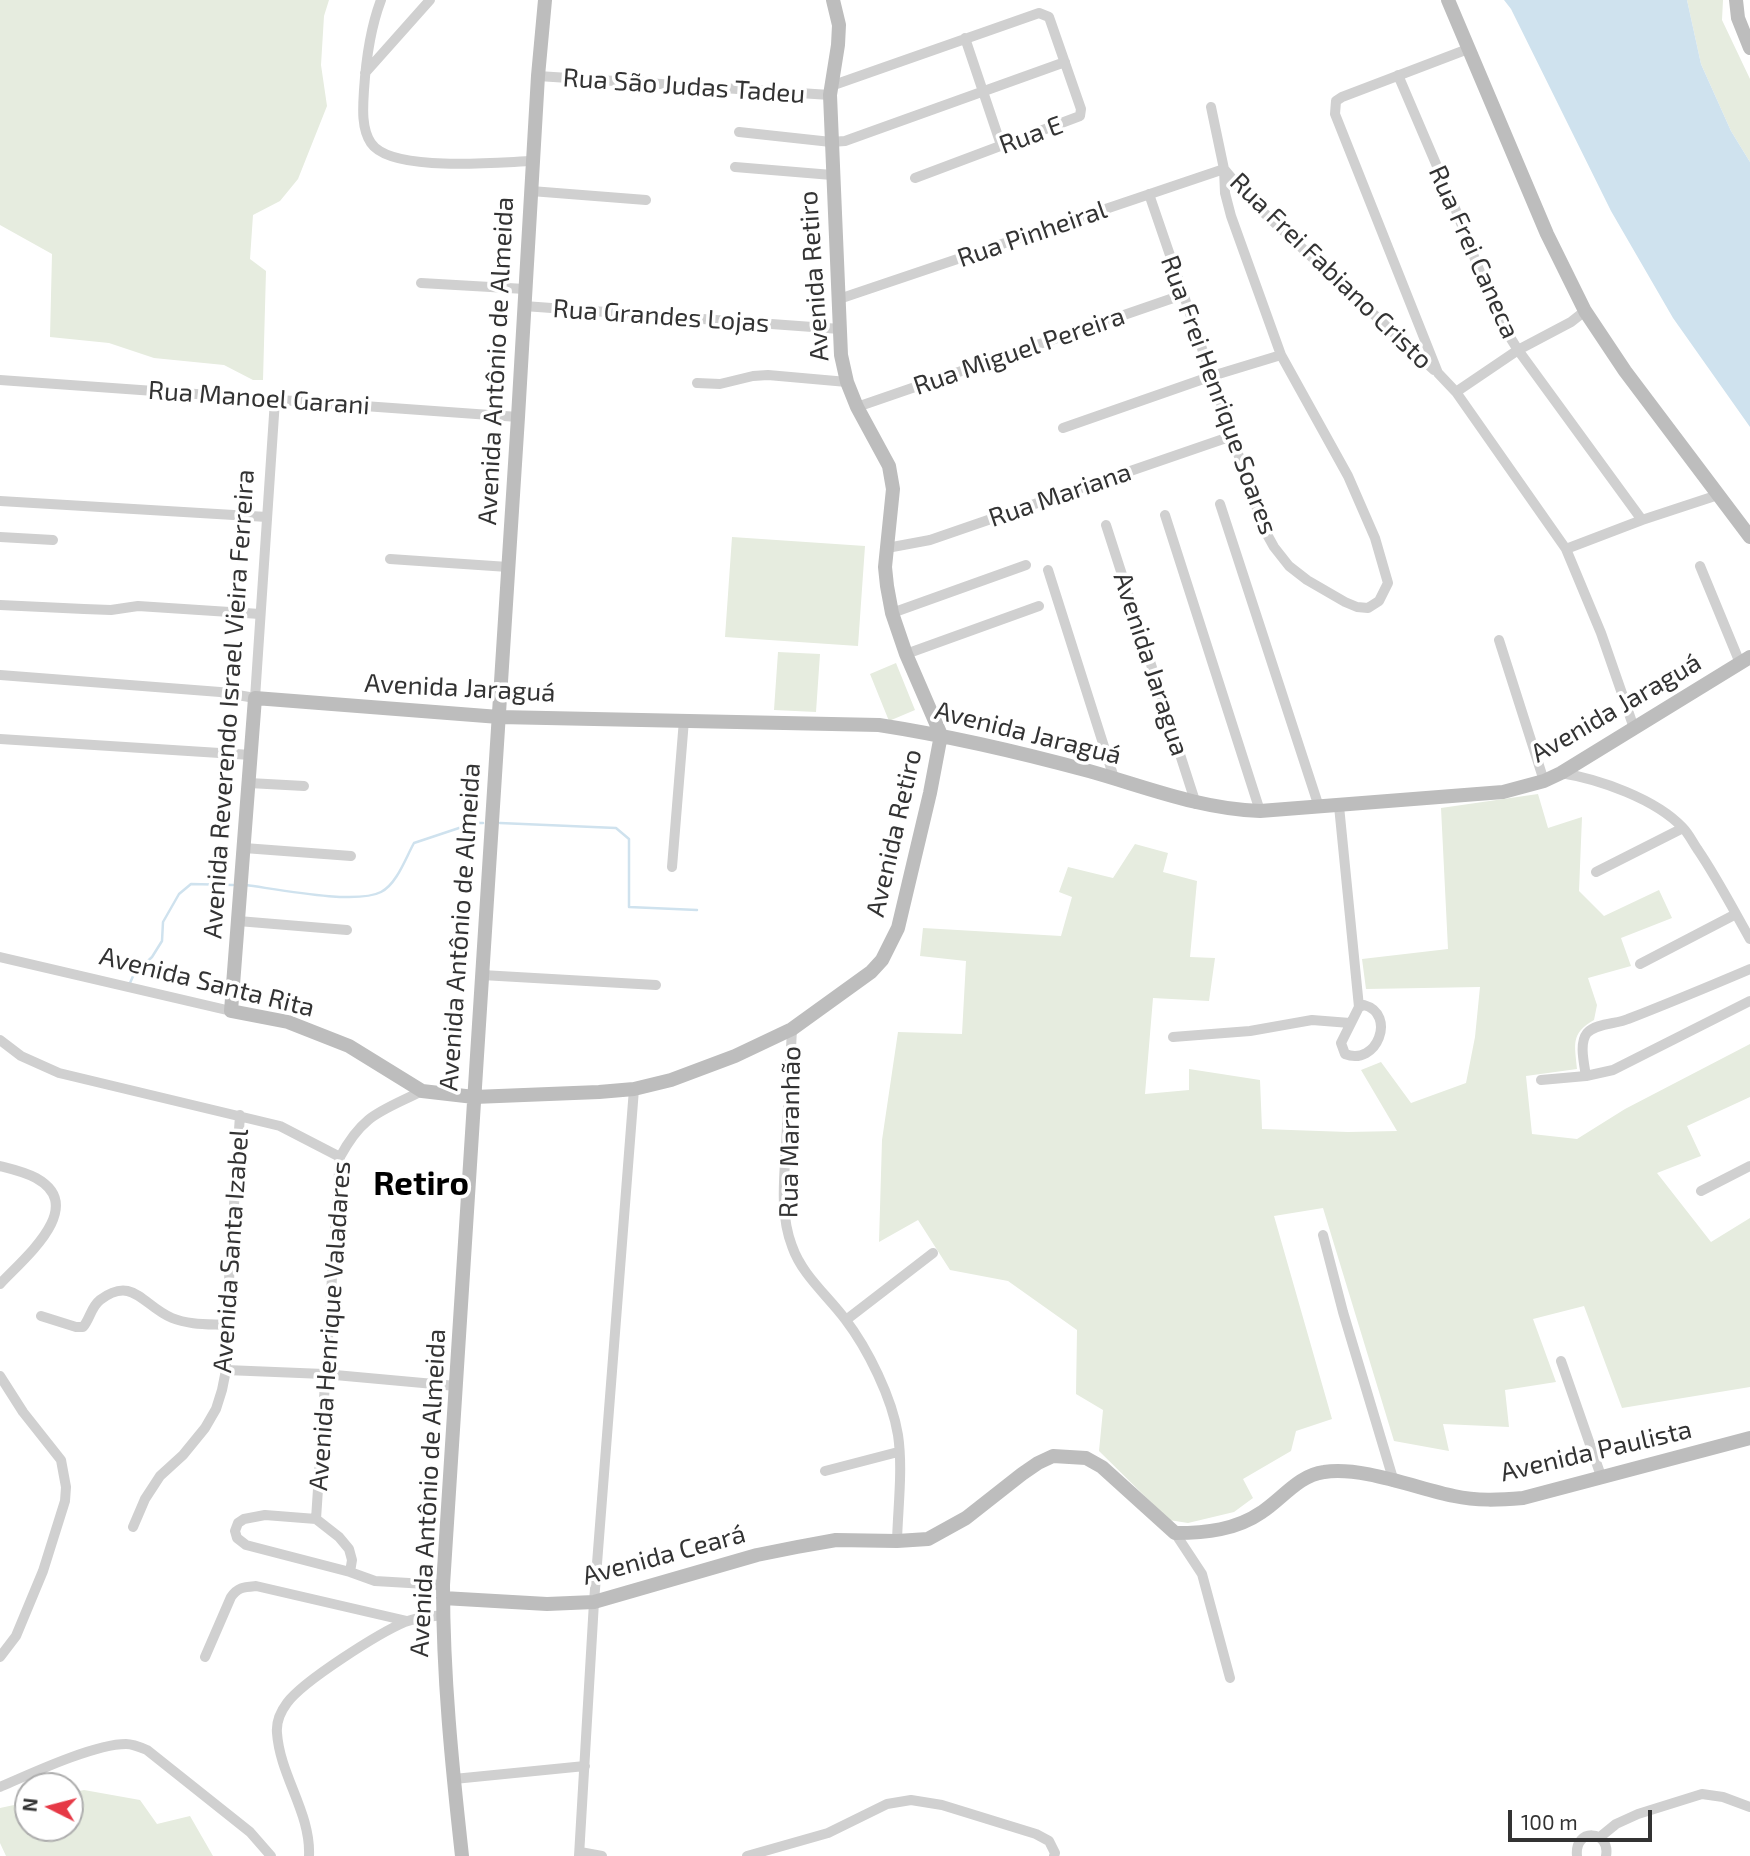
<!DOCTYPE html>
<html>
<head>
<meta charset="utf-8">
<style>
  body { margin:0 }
  #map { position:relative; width:1750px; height:1856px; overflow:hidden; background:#fff; font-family:"Exo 2",sans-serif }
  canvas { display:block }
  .north { position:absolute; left:14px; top:1772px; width:70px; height:70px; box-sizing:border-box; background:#fff; border:2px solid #adadad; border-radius:50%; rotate:276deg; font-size:19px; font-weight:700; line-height:28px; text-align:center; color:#333 }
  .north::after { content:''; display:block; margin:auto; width:24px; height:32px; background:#e63946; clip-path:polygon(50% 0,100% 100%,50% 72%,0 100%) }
  .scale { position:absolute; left:1508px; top:1810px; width:144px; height:32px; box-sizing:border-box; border:4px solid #333; border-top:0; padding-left:9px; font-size:21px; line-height:24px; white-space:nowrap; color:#333; -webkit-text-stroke:5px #fff; paint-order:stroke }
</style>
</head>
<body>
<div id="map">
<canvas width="1750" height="1856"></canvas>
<div class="north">N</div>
<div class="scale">100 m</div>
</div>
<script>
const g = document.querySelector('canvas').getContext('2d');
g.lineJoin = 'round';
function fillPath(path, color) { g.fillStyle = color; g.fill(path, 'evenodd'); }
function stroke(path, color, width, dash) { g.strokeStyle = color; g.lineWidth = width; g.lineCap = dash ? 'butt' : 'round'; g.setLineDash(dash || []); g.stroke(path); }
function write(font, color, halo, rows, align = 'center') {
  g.font = font + ' "Exo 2",sans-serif'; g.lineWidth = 7; g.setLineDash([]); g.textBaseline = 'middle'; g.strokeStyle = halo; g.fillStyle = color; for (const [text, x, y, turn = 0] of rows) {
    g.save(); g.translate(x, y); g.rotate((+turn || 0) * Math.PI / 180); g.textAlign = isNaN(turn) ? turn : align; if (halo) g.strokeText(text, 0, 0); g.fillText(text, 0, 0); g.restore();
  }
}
fillPath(new Path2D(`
  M 0,0 L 329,0 L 324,16 L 321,65 L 327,106 L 298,179 L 280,201 L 253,215 L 250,259 L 266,271 L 263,380 L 253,380 L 224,365 L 154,358 L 109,343 L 50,337 L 52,254 L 0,225 Z
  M 1687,0 L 1723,0 L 1722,20 L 1750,79 L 1750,162 L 1731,131 L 1701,64 Z
  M 732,537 L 865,546 L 858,646 L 725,637 Z
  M 778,652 L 820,654 L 816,712 L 774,710 Z
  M 896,663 L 915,710 L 889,721 L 870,674 Z
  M 1538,794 L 1548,828 L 1582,817 L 1579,891 L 1604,916 L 1659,890 L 1672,918 L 1621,938 L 1631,966 L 1588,978 L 1597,1005 L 1594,1020 C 1570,1034 1575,1044 1577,1069 L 1526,1076 L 1532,1134 L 1577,1139 L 1625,1109 L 1750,1044 L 1750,1097 L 1687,1126 L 1701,1156 L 1657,1173 L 1711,1242 L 1750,1218 L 1750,1387 L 1622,1408 L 1584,1306 L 1533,1319 L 1556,1382 L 1505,1390 L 1509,1427 L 1443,1424 L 1449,1451 L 1394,1441 L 1323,1208 L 1274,1216 L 1332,1419 L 1296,1431 L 1291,1451 L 1243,1479 L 1253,1498 L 1234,1512 L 1188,1523 L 1169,1520 L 1099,1451 L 1103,1410 L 1076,1394 L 1077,1330 L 1008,1281 L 950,1270 L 918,1220 L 879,1242 L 882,1140 L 898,1032 L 962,1034 L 966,961 L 920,956 L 923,928 L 1061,936 L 1072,897 L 1059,892 L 1068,867 L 1113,878 L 1135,844 L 1168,853 L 1163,872 L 1197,881 L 1190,957 L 1215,958 L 1209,1001 L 1153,998 L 1145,1094 L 1189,1090 L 1189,1069 L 1260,1080 L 1262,1129 L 1348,1132 L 1397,1131 L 1361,1070 L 1381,1062 L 1411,1103 L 1466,1083 L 1475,1037 L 1480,987 L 1366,989 L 1362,959 L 1448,949 L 1441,808 Z
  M 84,1790 L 140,1800 L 157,1824 L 190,1816 L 213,1856 L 6,1856 L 0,1843 L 0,1808 L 28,1802 L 28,1828 L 70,1828 L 70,1793 Z`), '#e6ecdf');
fillPath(new Path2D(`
  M 1504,0 L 1687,0 L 1701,64 L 1731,131 L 1750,162 L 1750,427 L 1673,318 L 1611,211 L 1511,9 Z`), '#cfe2ee');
stroke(new Path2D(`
  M 500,823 L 616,828 L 629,839 L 629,907 L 697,910
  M 246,885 C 276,889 356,905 381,892 C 397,884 406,857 414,843 L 474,823 L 483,823
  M 130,983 L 134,974 L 152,957 L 162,941 L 163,922 L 179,894 L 191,884 L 233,885`), '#cfe2ee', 2.5);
stroke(new Path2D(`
  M 381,0 C 370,29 366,59 364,90 C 363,106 361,128 371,143 C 391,173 498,162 533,161
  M 965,38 L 1001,145
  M 1468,49 L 1342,97 L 1336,101 L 1335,114 L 1438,373 L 1456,392 L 1566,549 L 1601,633 L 1634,728
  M 365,73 L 430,0
  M 1398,75 L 1457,213 L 1498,318 L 1518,350 L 1642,520
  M 538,76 L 830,95
  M 831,86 L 1039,13 L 1049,17 L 1081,109 L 1080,116 L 915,178
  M 739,132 L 831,142 L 845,141 L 1065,62
  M 735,167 L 832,175
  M 1224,169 L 1250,200 L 1434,370
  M 531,191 L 646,200
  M 1149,194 L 1232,436 L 1264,529 L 1274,547 L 1289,566 L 1307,580 L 1345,602 L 1357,607 L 1368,608 L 1379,601 L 1388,583 L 1375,538 L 1348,476 L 1281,355 L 1231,216 L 1225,193 L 1224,169 L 1211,107
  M 421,283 L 525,289
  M 839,299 L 1224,169
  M 524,306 L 840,329
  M 0,380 L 518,417
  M 697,383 L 720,384 L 753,376 L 768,375 L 847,382
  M 1456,392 L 1518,350 L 1571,322 L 1585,311
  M 857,407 L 1182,295
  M 1063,428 L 1212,376 L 1281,355
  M 0,501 L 267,517
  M 1220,504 L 1319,807
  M 1165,515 L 1260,811
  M 1106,525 L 1196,804
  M 0,537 L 53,540
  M 887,548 L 930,540 L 1232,436
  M 1566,549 L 1642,520 L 1718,495
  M 390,559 L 508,567
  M 1700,566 L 1740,663
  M 1048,570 L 1114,778
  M 0,605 L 84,609 L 111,610 L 138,606 L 260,614
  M 892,613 L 1026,565
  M 1499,640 L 1544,781
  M 906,654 L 1039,606
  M 0,675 L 220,692 L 255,698 L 275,400
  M 0,739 L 251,755
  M 1561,773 C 1599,779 1656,799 1683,828 C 1689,834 1693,843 1698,850 C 1717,878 1733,909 1750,939
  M 249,783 L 304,786
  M 1339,806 L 1359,1007
  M 244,848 L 351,856
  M 672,867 L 684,720
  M 1596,872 L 1683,828
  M 238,921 L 347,930
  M 0,957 L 231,1011
  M 1640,964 L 1736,914
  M 482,975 L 656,985
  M 1364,1005 C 1397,1014 1377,1067 1345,1054 L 1341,1043 L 1359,1007 Z
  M 792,1029 C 790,1068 788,1107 786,1146 C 784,1179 780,1215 792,1246 C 802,1275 827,1295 845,1319 C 868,1349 892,1398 898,1435 C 903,1469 898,1506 897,1541
  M 1173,1037 L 1250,1031 L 1312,1020 L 1350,1023
  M 0,1040 L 21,1056 L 59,1073 L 280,1126 L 340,1157
  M 1586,1076 C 1584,1063 1579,1043 1587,1033 C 1596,1023 1617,1024 1628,1019 C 1669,1003 1710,986 1750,969
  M 1541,1080 L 1586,1076 L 1613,1070 L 1750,1001
  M 0,1166 C 12,1169 25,1172 36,1178 C 88,1207 24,1258 0,1284
  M 1701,1191 L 1750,1166
  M 1323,1235 L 1343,1312 L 1394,1482
  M 41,1316 L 76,1327 L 83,1327 C 90,1319 91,1307 100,1300 C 133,1275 143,1306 172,1318 C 189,1325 209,1324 226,1325
  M 846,1320 L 933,1253
  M 1561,1361 L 1601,1476
  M 226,1370 L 324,1374 L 456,1386
  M 0,1376 L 23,1412 L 61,1460 L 66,1487 L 65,1501 L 43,1571 L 16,1636 L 0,1657
  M 825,1471 L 898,1452
  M 316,1519 L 340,1157 C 363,1114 380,1112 422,1091
  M 133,1527 L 145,1499 L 160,1476 L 183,1455 L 205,1428 L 216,1409 L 222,1390 L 226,1370 L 226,1325 L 240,1115
  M 1175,1533 L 1202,1574 L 1230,1678
  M 350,1572 L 352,1560 L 349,1549 L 339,1537 L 316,1519 L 265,1515 L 244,1519 L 238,1523 L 235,1531 L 237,1538 L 246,1545 L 350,1572 L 375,1581 L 443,1585
  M 205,1657 L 231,1597 C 238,1587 244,1587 256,1586 L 407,1621
  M 454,1779 L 585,1766
  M 0,1787 C 30,1774 94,1744 126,1744 C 133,1744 140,1747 147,1750 L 250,1832 L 271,1856
  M 1600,1837 L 1616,1824 L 1638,1814 L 1702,1794 L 1723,1797 L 1750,1807
  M 580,1852 L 602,1856
  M 309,1856 C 311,1813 280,1776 277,1733 C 276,1722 281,1711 287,1703 C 303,1681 379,1633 405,1622 C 416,1617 430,1617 442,1615
  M 579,1856 L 594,1602 L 634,1089
  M 747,1856 L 828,1833 L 887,1804 L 911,1800 L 942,1805 L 1036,1834 L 1049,1841 L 1055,1853 L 1054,1856
  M 1577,1856 C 1574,1827 1611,1830 1606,1856`), '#d0d0d0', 10);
stroke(new Path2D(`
  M 833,0 L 839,25 L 838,45 L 830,95 L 841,355 L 847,382 L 857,407 L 889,466 L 893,489 L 885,567 L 887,586 L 892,613 L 906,654 L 941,735 L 930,793 L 898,928 L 882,960 L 871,972 L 792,1029 L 735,1056 L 671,1080 L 634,1089 L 599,1092 L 474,1097 L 422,1091 L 349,1046 L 288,1022 L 231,1011 L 255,698 L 499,717 L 879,725 C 950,736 1019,752 1089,771 C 1146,787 1200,809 1260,811 L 1503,792 L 1544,781 L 1561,773 L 1750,657
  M 1448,0 L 1547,234 L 1585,311 L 1625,371 L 1750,537
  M 1736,0 L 1738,18 L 1750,48
  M 443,1598 L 547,1604 L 594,1602 L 757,1555 L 797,1547 L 836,1540 L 897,1541 L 928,1539 L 966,1518 L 1022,1474 L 1038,1463 L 1053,1456 L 1086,1458 L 1102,1467 L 1175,1533 C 1206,1533 1236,1530 1262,1512 C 1282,1499 1299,1475 1324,1472 C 1361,1466 1416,1488 1454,1496 C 1477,1501 1499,1500 1523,1498 L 1750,1438
  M 462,1856 C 452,1766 443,1676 443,1585 L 518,417 L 538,76 L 545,0`), '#bdbdbd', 14);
write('26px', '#333', '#fff', [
  ["Rua São Judas Tadeu",684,86,4],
  ["Rua E",1031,135,-20],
  ["Rua Pinheiral",1032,234,-19],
  ["Rua Frei Caneca",1474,252,66],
  ["Rua Frei Fabiano Cristo",1331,271,44],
  ["Avenida Retiro",814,276,-94],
  ["Rua Grandes Lojas",661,316,4],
  ["Rua Miguel Pereira",1019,351,-19],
  ["Avenida Antônio de Almeida",496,361,-87],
  ["Rua Frei Henrique Soares",1219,395,70],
  ["Rua Manoel Garani",259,398,4],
  ["Rua Mariana",1060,495,-19],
  ["Avenida Jaragua",1151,664,72],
  ["Avenida Jaraguá",460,688,3],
  ["Avenida Reverendo Israel Vieira Ferreira",229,704,-86],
  ["Avenida Jaraguá",1616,708,-30],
  ["Avenida Jaraguá",1028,733,14],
  ["Avenida Retiro",894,833,-77],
  ["Avenida Antônio de Almeida",460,927,-86],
  ["Avenida Santa Rita",207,982,14],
  ["Rua Maranhão",790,1132,-89],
  ["Avenida Santa Izabel",231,1251,-86],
  ["Avenida Henrique Valadares",330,1326,-86],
  ["Avenida Paulista",1596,1451,-13],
  ["Avenida Antônio de Almeida",428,1493,-87],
  ["Avenida Ceará",664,1555,-15]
]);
write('bold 33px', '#000', '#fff', [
  ["Retiro",421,1184]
]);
</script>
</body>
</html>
